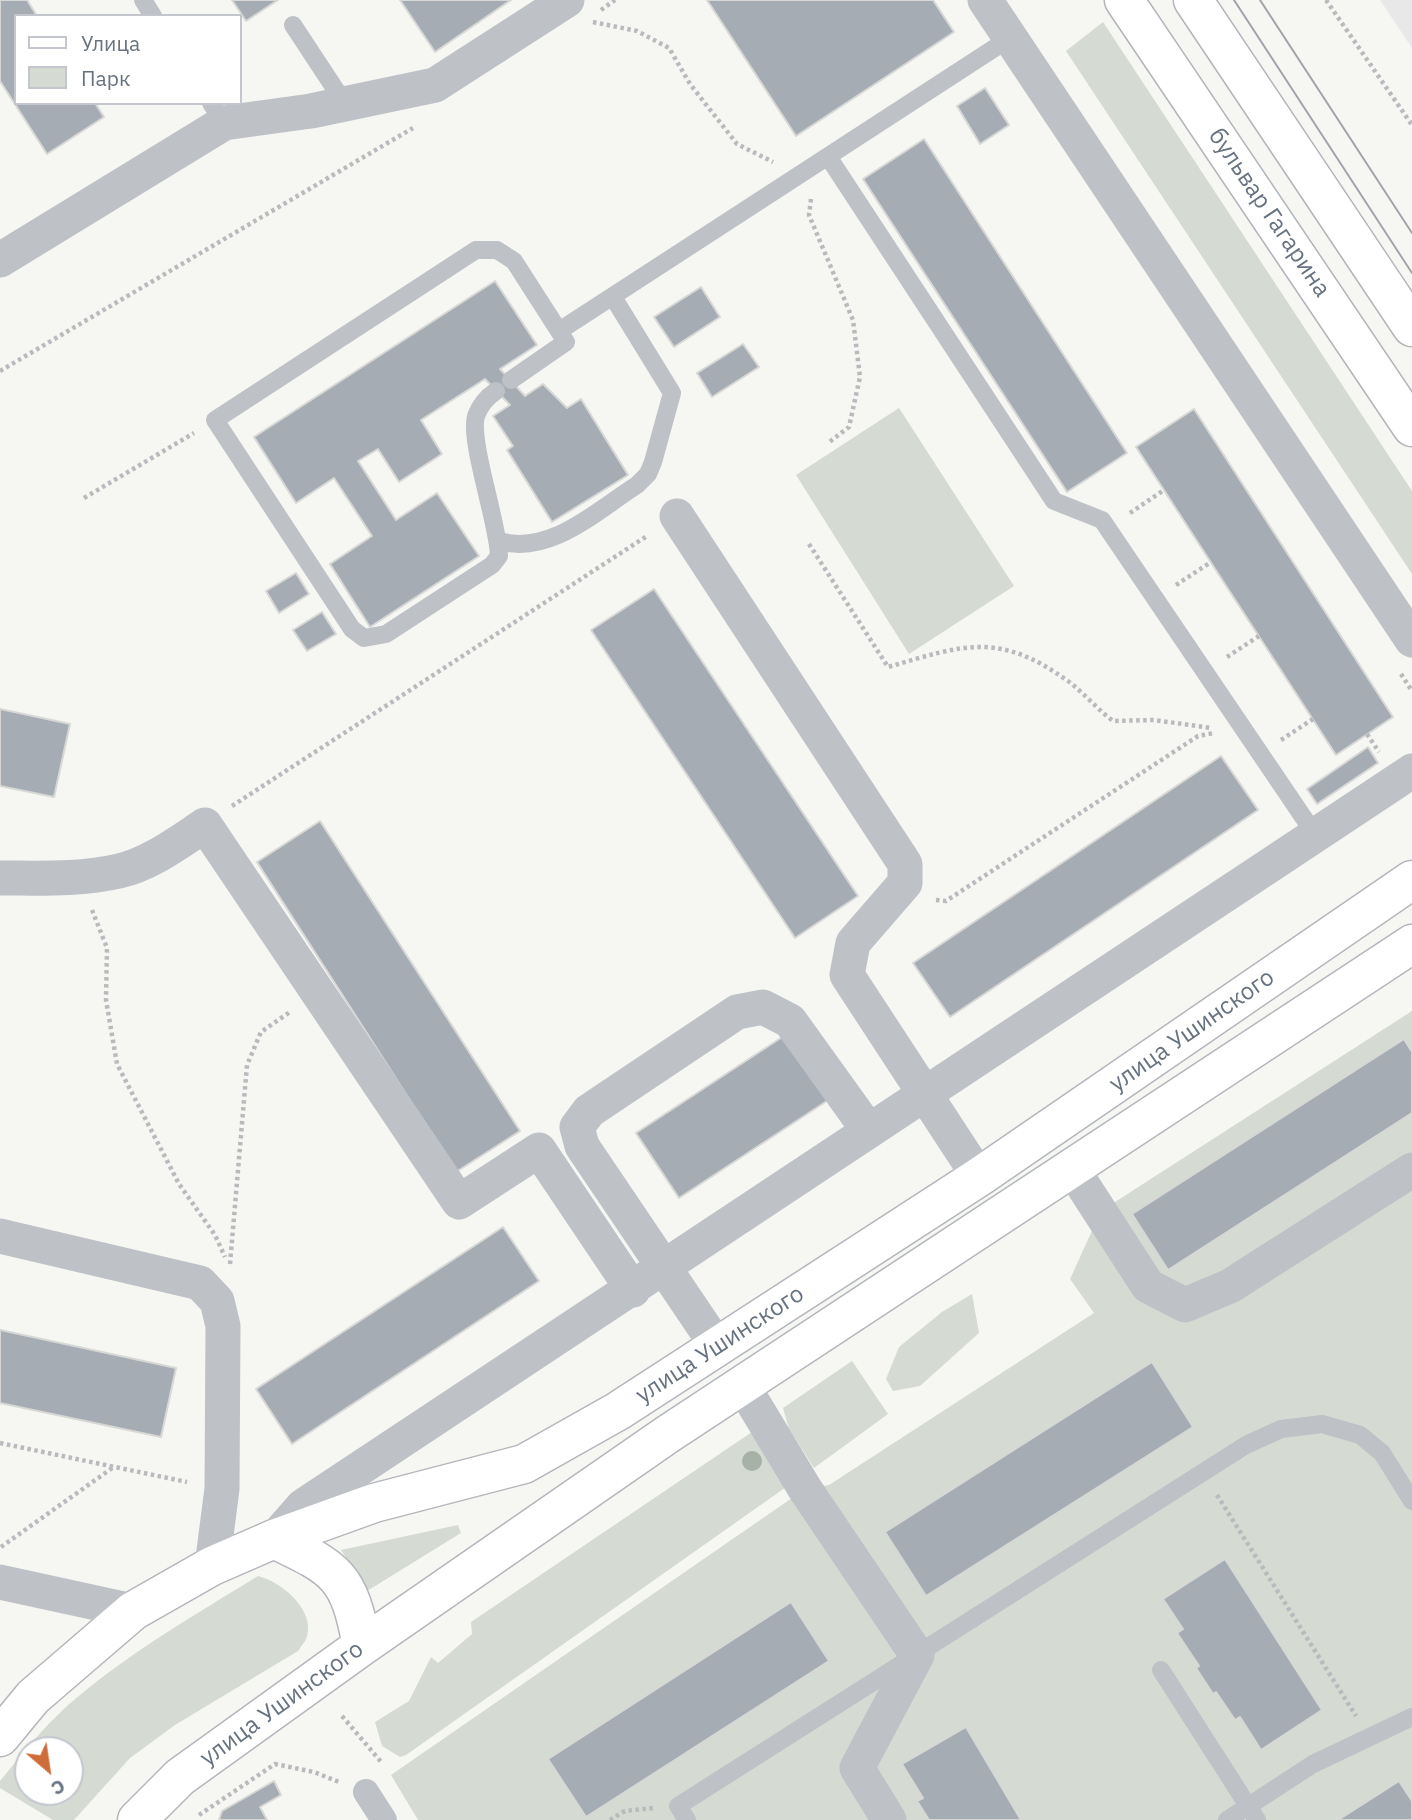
<!DOCTYPE html>
<html>
<head>
<meta charset="utf-8">
<style>
  body { margin:0 }
  #map { position:relative; width:1412px; height:1820px; overflow:hidden; background:#f6f6f3; font-family:"IBM Plex Sans",sans-serif }
  canvas { display:block }
  .legend { position:absolute; left:14px; top:14px; width:228px; height:91px; box-sizing:border-box; background:#fff; border:2px solid #c3c7cd; margin:0; padding:9px 12px; list-style:none; font-size:21px; color:#687381 }
  .legend li { display:flex; align-items:center; gap:14px; height:35px }
  .legend b { width:35px; border:2px solid #c3c7cd }
  .north { position:absolute; left:14px; top:1736px; width:70px; height:70px; box-sizing:border-box; background:#fff; border:2px solid #c3c7cd; border-radius:50%; rotate:151deg; font-size:19px; font-weight:700; line-height:28px; text-align:center; color:#687381 }
  .north::after { content:''; display:block; margin:auto; width:24px; height:32px; background:#cf6d3a; clip-path:polygon(50% 0,100% 100%,50% 72%,0 100%) }
</style>
</head>
<body>
<div id="map">
<canvas width="1412" height="1820"></canvas>
<ul class="legend">
<li><b style="height:9px;background:#fff"></b>Улица</li>
<li><b style="height:19px;background:#d5dad3"></b>Парк</li>
</ul>
<div class="north">С</div>
</div>
<script>
const g = document.querySelector('canvas').getContext('2d');
g.lineJoin = 'round';
function fillPath(path, color) { g.fillStyle = color; g.fill(path, 'evenodd'); }
function stroke(path, color, width, dash) { g.strokeStyle = color; g.lineWidth = width; g.lineCap = dash ? 'butt' : 'round'; g.setLineDash(dash || []); g.stroke(path); }
function write(font, color, halo, rows, align = 'center') {
  g.font = font + ' "IBM Plex Sans",sans-serif'; g.lineWidth = 7; g.setLineDash([]); g.textBaseline = 'middle'; g.strokeStyle = halo; g.fillStyle = color; for (const [text, x, y, turn = 0] of rows) {
    g.save(); g.translate(x, y); g.rotate((+turn || 0) * Math.PI / 180); g.textAlign = isNaN(turn) ? turn : align; if (halo) g.strokeText(text, 0, 0); g.fillText(text, 0, 0); g.restore();
  }
}
fillPath(new Path2D(`
  M 1380,0 L 1412,0 L 1412,48 Z`), '#e7e8e7');
fillPath(new Path2D(`
  M 1103,22 L 1412,491 L 1412,574 L 1066,51 Z
  M 899,408 L 1014,586 L 909,654 L 796,475 Z
  M 1412,1011 L 1412,1820 L 418,1820 L 391,1775 L 805,1489 L 829,1485 L 1094,1313 L 1070,1279 L 1101,1211 Z
  M 972,1294 L 979,1333 L 920,1386 L 893,1391 L 886,1379 L 899,1347 L 942,1312 Z
  M 852,1361 L 888,1414 L 814,1468 L 789,1429 L 783,1408 Z
  M 752,1432 L 789,1485 L 406,1755 L 400,1757 L 382,1746 L 375,1722 L 409,1701 L 431,1657 L 438,1663 L 472,1634 L 471,1622 Z
  M 458,1525 L 461,1533 L 367,1591 L 341,1550 Z
  M 258,1576 C 280,1581 315,1609 307,1636 C 306,1641 301,1646 298,1651 L 175,1725 L 130,1758 L 74,1820 L 53,1820 L 0,1788 L 0,1781 C 25,1750 49,1720 80,1695 C 134,1650 198,1613 258,1576 ZM 28,1750 L 70,1750 L 70,1792 L 28,1792 Z`), '#d5dad3');
const building = new Path2D(`
  M 0,0 L 27,0 L 37,16 L 16,16 L 16,103 L 95,103 L 104,117 L 47,154 L 0,81 Z
  M 232,0 L 278,0 L 246,21 Z
  M 400,0 L 511,0 L 435,52 Z
  M 707,0 L 933,0 L 954,32 L 796,136 Z
  M 985,88 L 1009,125 L 980,144 L 957,106 Z
  M 924,139 L 1127,453 L 1067,492 L 863,179 Z
  M 495,281 L 537,345 L 500,369 L 525,396 L 543,384 L 567,408 L 581,399 L 628,475 L 552,522 L 507,450 L 513,446 L 493,416 L 510,405 L 485,379 L 421,420 L 442,454 L 399,482 L 378,449 L 358,461 L 396,520 L 437,493 L 479,556 L 370,627 L 330,564 L 372,536 L 334,478 L 296,503 L 254,437 Z
  M 701,287 L 720,317 L 674,347 L 654,317 Z
  M 743,344 L 759,367 L 712,397 L 697,373 Z
  M 1194,409 L 1393,717 L 1336,755 L 1136,447 Z
  M 296,573 L 309,594 L 279,613 L 266,591 Z
  M 654,589 L 858,896 L 795,938 L 591,630 Z
  M 322,612 L 336,634 L 307,651 L 293,630 Z
  M 0,709 L 70,724 L 54,797 L 0,786 Z
  M 1368,747 L 1378,763 L 1317,804 L 1307,789 Z
  M 1221,756 L 1258,810 L 950,1017 L 913,963 Z
  M 320,821 L 520,1131 L 456,1172 L 257,862 Z
  M 793,1030 L 836,1095 L 679,1198 L 636,1133 Z
  M 1404,1039 L 1412,1052 L 1412,1113 L 1168,1270 L 1132,1214 Z
  M 503,1227 L 539,1281 L 292,1444 L 256,1389 Z
  M 0,1330 L 176,1368 L 161,1437 L 0,1403 Z
  M 1152,1362 L 1193,1427 L 926,1596 L 885,1532 Z
  M 1225,1559 L 1322,1710 L 1261,1750 L 1240,1717 L 1235,1720 L 1216,1692 L 1213,1694 L 1196,1668 L 1199,1666 L 1177,1633 L 1183,1629 L 1163,1599 Z
  M 791,1602 L 829,1661 L 586,1817 L 548,1759 Z
  M 966,1727 L 1021,1820 L 929,1820 L 917,1801 L 923,1798 L 902,1764 Z
  M 274,1781 L 281,1795 L 260,1807 L 267,1820 L 219,1820 L 222,1811 Z
  M 1399,1781 L 1412,1801 L 1412,1820 L 1338,1820 Z`);
fillPath(building, '#a6acb3');
stroke(building, '#d7d8d6', 2);
const secondary = new Path2D(`
  M 274,1539 C 337,1569 349,1575 362,1646
  M 0,1737 L 33,1697 L 133,1611 L 212,1566 L 274,1539 L 374,1503 L 524,1464 L 618,1411 L 979,1177 L 1412,880
  M 137,1820 L 180,1777 L 362,1646 L 668,1434 L 1412,944`);
const primary = new Path2D(`
  M 1124,0 L 1412,427
  M 1193,0 L 1412,327`);
stroke(secondary, '#b3b6bb', 41);
stroke(primary, '#b2b5b9', 41);
stroke(new Path2D(`
  M 1326,0 L 1412,125
  M 601,10 L 615,0
  M 593,22 L 637,31 L 669,48 L 690,84 L 737,144 L 773,162
  M 811,199 L 809,215 L 853,320 L 860,377 L 849,427 L 828,443
  M 0,371 L 413,128
  M 84,498 L 194,433
  M 1130,513 L 1164,490
  M 809,544 L 888,667 C 964,645 998,631 1068,681 C 1084,693 1097,709 1113,721 L 1154,720 L 1211,728
  M 1176,585 L 1211,562
  M 1227,657 L 1259,636
  M 1401,674 L 1412,691
  M 1367,734 L 1379,752
  M 1281,740 L 1313,719
  M 232,806 L 647,536
  M 936,900 L 946,901 L 1198,736 L 1214,733
  M 92,910 L 107,948 L 106,1000 L 117,1064 L 179,1184 L 215,1235 L 225,1257
  M 230,1264 L 247,1065 L 261,1032 L 290,1012
  M 0,1443 L 187,1482
  M 1217,1495 L 1356,1716
  M 1,1547 L 115,1466
  M 342,1716 L 382,1763
  M 199,1815 L 275,1764 L 314,1772 L 339,1782
  M 610,1820 L 625,1811 L 653,1808`), '#b8babd', 4.5, [3.5, 3.5]);
stroke(new Path2D(`
  M 143,0 L 153,16
  M 293,25 L 345,104
  M 211,103 L 224,123
  M 829,158 L 1054,501 L 1102,520 L 1316,836
  M 559,331 L 1010,38
  M 496,391 C 487,397 480,405 476,416 C 469,442 498,522 499,556 L 492,565 L 386,634 L 364,638 L 352,629 L 215,420 L 476,250 L 497,250 L 514,261 L 566,342 L 511,380
  M 499,541 C 550,556 596,511 637,485 L 648,474 L 653,462 L 672,393 L 613,297
  M 1161,1670 L 1257,1820
  M 687,1820 L 678,1806 L 1246,1445 L 1281,1429 L 1322,1424 L 1360,1435 L 1382,1453 L 1412,1501
  M 1227,1820 L 1313,1764 L 1412,1717`), '#bec1c5', 18);
stroke(new Path2D(`
  M 366,1792 L 384,1820`), '#bec1c5', 26);
stroke(new Path2D(`
  M 985,0 L 1412,640
  M 0,260 L 224,123 L 311,111 L 435,85 L 567,0
  M 677,516 L 905,864 L 905,883 L 853,943 L 847,975 L 979,1177
  M 0,878 C 39,878 81,880 119,871 C 150,864 179,842 205,825 L 459,1202 L 539,1150 L 633,1290
  M 1073,1170 L 1148,1286 L 1185,1305 L 1230,1286 L 1412,1170
  M 0,1236 L 200,1283 L 217,1301 L 223,1326 L 222,1489 L 212,1566
  M 717,1346 L 582,1146 L 577,1127 L 589,1111 L 737,1012 L 763,1007 L 790,1021 L 869,1131
  M 743,1386 L 805,1489 L 917,1655 L 857,1768 L 889,1820
  M 274,1539 L 303,1506 L 1412,771
  M 0,1582 L 133,1611`), '#bec1c5', 35);
stroke(secondary, '#fff', 38);
stroke(primary, '#fff', 38);
stroke(new Path2D(`
  M 1234,0 L 1412,273
  M 1260,0 L 1412,233`), '#a0a4aa', 2);
g.fillStyle = '#a8b1a6';
for (const [x, y] of [
  [752,1461]
]) { g.beginPath(); g.arc(x, y, 10, 0, 2 * Math.PI); g.fill(); }
write('24px', '#687381', '#fff', [
  ["бульвар Гагарина",1269,213,56],
  ["улица Ушинского",1192,1031,-35],
  ["улица Ушинского",720,1345,-33],
  ["улица Ушинского",282,1704,-36]
]);
</script>
</body>
</html>
